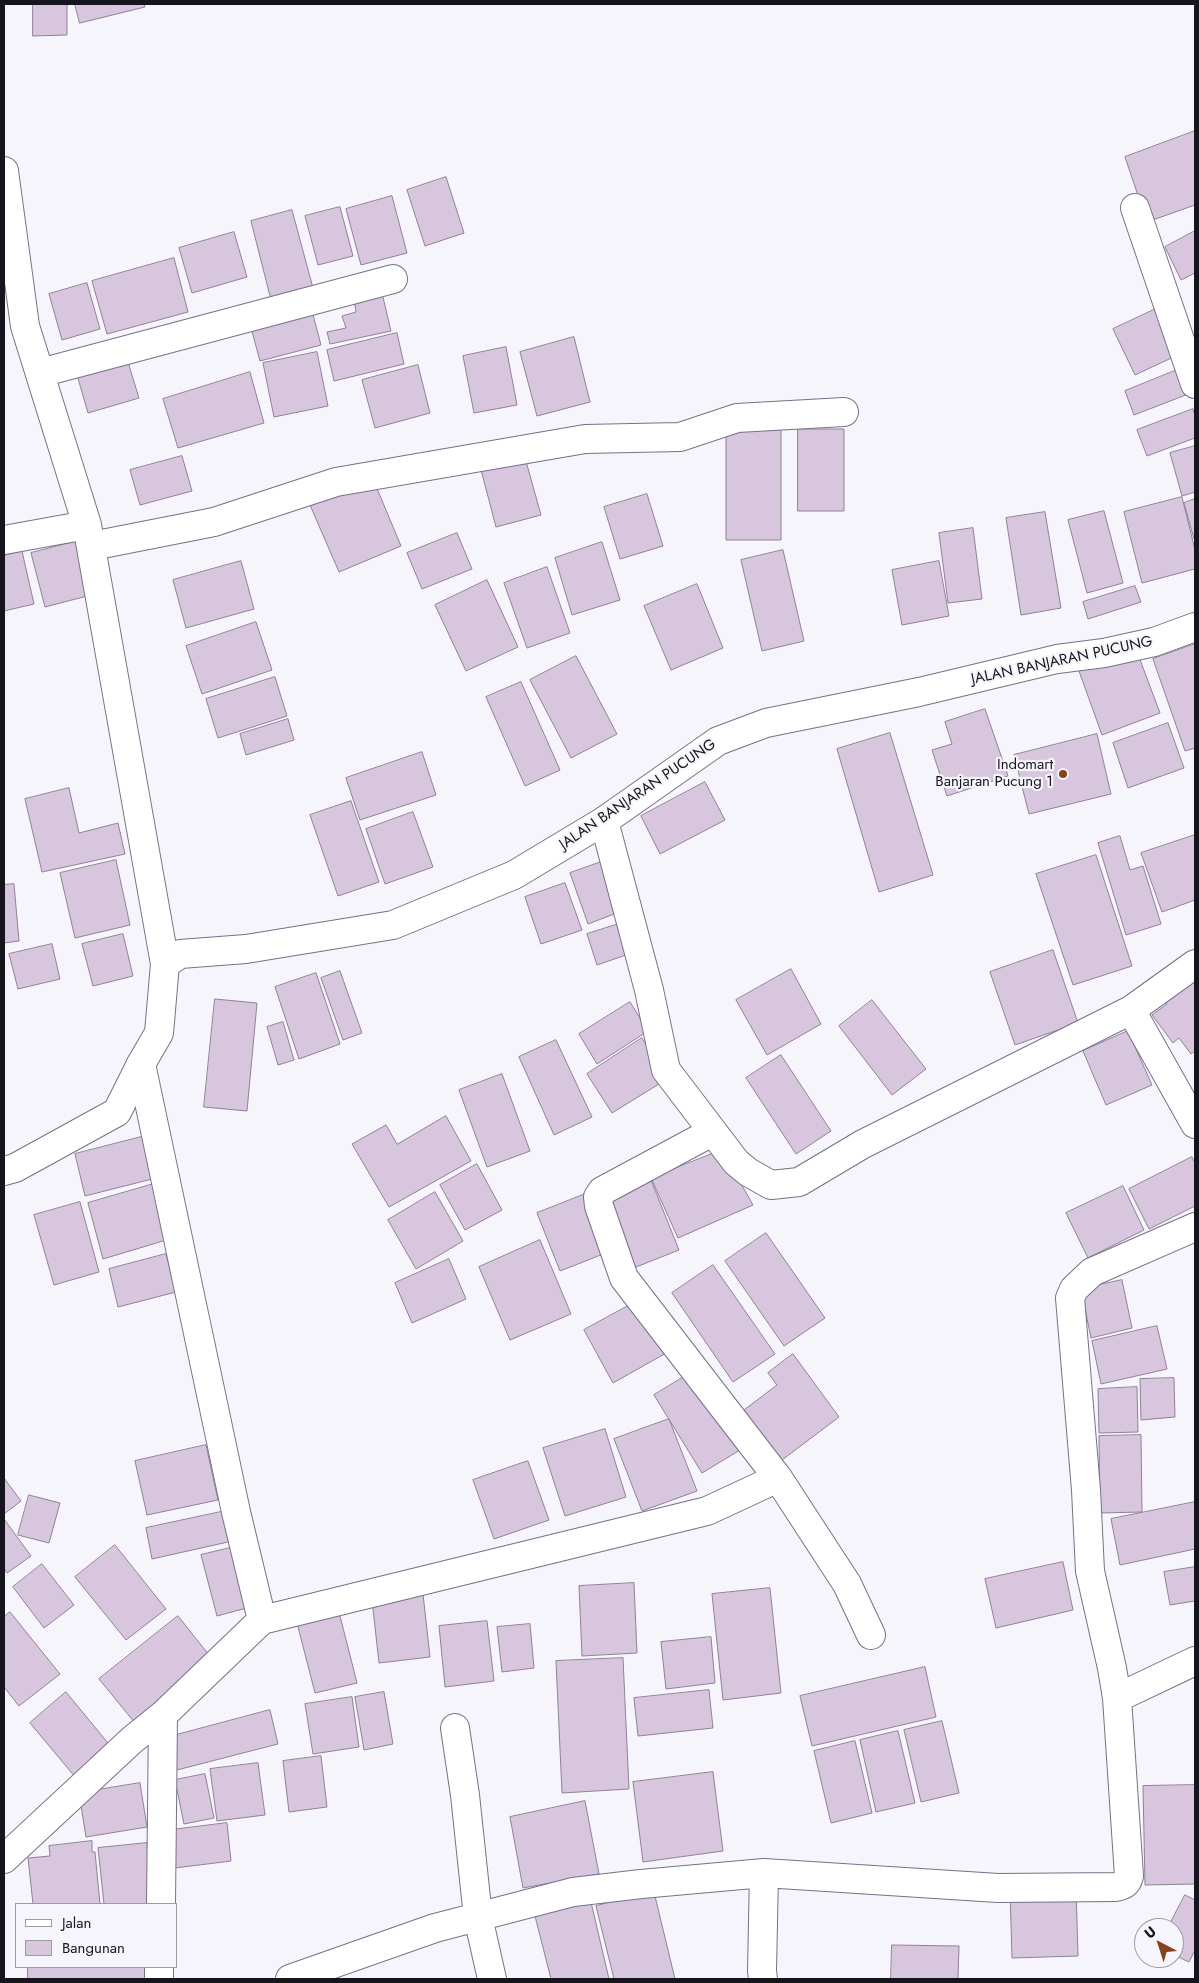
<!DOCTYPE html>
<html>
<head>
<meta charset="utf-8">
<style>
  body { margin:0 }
  #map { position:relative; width:1199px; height:1983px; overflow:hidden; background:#f6f5fb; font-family:Jost,sans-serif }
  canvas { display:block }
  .frame { position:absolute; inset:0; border:5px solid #16141d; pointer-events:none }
  .legend { position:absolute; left:15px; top:1903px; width:162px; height:65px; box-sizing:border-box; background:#f6f5fb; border:1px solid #9c9ba2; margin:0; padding:6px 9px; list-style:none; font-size:15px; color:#16141d }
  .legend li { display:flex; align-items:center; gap:10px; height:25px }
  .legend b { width:25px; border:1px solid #9c9ba2 }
  .north { position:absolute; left:1134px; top:1918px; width:50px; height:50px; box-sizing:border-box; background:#f6f5fb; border:1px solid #9c9ba2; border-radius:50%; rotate:320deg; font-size:14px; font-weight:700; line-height:20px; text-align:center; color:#16141d }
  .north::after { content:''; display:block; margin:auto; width:18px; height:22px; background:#87411c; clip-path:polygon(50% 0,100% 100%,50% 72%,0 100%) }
</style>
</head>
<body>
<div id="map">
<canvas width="1199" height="1983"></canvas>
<div class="frame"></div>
<ul class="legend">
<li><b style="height:6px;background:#fff"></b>Jalan</li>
<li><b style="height:14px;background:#d7c6dd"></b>Bangunan</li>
</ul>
<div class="north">U</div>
</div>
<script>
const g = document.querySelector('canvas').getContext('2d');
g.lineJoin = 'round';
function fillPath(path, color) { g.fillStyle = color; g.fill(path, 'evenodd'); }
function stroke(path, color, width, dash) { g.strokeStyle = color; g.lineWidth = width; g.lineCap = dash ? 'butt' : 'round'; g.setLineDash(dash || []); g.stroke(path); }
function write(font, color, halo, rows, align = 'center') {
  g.font = font + ' Jost,sans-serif'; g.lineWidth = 4.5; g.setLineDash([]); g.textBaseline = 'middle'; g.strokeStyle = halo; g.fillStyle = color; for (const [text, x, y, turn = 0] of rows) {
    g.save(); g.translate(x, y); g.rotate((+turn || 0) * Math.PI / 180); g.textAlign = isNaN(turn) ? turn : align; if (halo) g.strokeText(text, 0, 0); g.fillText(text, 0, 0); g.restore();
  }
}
const building = new Path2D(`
  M 33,4 L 67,4 L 67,35 L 33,36 Z
  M 75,4 L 144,4 L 145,7 L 80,23 Z
  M 1195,131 L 1195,205 L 1147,222 L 1125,157 Z
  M 446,177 L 464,233 L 425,246 L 407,190 Z
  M 392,196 L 407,253 L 361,265 L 346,209 Z
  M 340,207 L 353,256 L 318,265 L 305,216 Z
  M 292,210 L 313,288 L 271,300 L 251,221 Z
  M 1195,231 L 1195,273 L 1181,280 L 1165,247 Z
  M 234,232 L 247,277 L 192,293 L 179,248 Z
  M 174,258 L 188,312 L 107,334 L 92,281 Z
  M 87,283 L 100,329 L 62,340 L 49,294 Z
  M 382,293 L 391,331 L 330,344 L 327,332 L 346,328 L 342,316 L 356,312 L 354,299 Z
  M 311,307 L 321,345 L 260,361 L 250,324 Z
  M 1160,307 L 1182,353 L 1135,375 L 1113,329 Z
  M 397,333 L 404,364 L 334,381 L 327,350 Z
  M 574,337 L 590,402 L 537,416 L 520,352 Z
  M 506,347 L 517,405 L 474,413 L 463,356 Z
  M 317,352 L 328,406 L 274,417 L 263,363 Z
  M 127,359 L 139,398 L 88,413 L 77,375 Z
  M 418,365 L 430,413 L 375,428 L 362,380 Z
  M 1182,368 L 1191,393 L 1134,415 L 1125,391 Z
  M 250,372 L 264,423 L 178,448 L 163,399 Z
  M 1193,409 L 1195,415 L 1195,438 L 1147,456 L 1137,430 Z
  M 781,428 L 781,540 L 726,540 L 726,429 Z
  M 798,429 L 844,429 L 844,511 L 798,511 Z
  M 1195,446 L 1195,492 L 1182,496 L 1170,453 Z
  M 524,454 L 541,515 L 496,527 L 480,466 Z
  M 182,456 L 192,491 L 140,505 L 130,470 Z
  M 373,479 L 401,546 L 339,572 L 310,505 Z
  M 647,494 L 663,546 L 620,559 L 604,507 Z
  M 1182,497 L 1195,550 L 1195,569 L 1142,583 L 1124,512 Z
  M 1195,499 L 1195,538 L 1194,539 L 1184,503 Z
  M 1104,511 L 1123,583 L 1087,593 L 1068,520 Z
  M 1045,512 L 1061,608 L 1021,615 L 1006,518 Z
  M 973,528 L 982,599 L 948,603 L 939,533 Z
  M 457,533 L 472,569 L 422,589 L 407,553 Z
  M 78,541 L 91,595 L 45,607 L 31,553 Z
  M 602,542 L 620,600 L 572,615 L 555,558 Z
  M 783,550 L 804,641 L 762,651 L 741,560 Z
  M 22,551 L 34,604 L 4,611 L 4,556 Z
  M 241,561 L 254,609 L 186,628 L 173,580 Z
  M 939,561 L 949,616 L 902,625 L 892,570 Z
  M 547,567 L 570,633 L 527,648 L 504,583 Z
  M 487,580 L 518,647 L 466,671 L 435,605 Z
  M 697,584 L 723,648 L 671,670 L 644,606 Z
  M 1135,586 L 1141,602 L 1088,619 L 1083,602 Z
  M 256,622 L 272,670 L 202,694 L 186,646 Z
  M 1195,644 L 1195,748 L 1185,751 L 1153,659 Z
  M 1136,649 L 1160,713 L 1102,735 L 1079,671 Z
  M 576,656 L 617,734 L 571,758 L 530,680 Z
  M 275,677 L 287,716 L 218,738 L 206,699 Z
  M 521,682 L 560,770 L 525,786 L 486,697 Z
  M 985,709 L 1008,776 L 947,796 L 932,750 L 952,744 L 945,722 Z
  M 288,719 L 294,740 L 246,755 L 240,734 Z
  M 1168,723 L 1184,768 L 1128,788 L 1113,743 Z
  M 890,733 L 933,875 L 879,892 L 837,749 Z
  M 1097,734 L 1111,794 L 1029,814 L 1014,755 Z
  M 422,752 L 436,795 L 360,820 L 346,778 Z
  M 705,782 L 725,820 L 660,854 L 641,816 Z
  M 69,788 L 79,833 L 118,823 L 125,854 L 42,872 L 25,799 Z
  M 351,801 L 379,882 L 338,896 L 310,815 Z
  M 413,812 L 433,867 L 385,884 L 366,829 Z
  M 1195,835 L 1195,900 L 1162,912 L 1141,853 Z
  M 1120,836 L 1130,870 L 1143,866 L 1161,924 L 1126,935 L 1098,843 Z
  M 1096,855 L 1132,966 L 1073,985 L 1036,874 Z
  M 116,860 L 130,925 L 75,938 L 60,873 Z
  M 604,861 L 622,911 L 588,924 L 570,873 Z
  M 565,883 L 582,930 L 541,944 L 525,897 Z
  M 14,884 L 19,941 L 4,943 L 4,885 Z
  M 622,923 L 632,953 L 597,965 L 587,934 Z
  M 123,934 L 133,976 L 93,986 L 82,944 Z
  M 52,944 L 60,979 L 18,989 L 9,954 Z
  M 1053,950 L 1078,1023 L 1015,1045 L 990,972 Z
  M 791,969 L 821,1024 L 767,1055 L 736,1000 Z
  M 340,971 L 362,1033 L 343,1040 L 321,978 Z
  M 1195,972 L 1195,1051 L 1191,1054 L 1179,1038 L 1173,1043 L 1152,1015 L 1167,1004 L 1162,996 Z
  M 316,973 L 340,1044 L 299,1059 L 275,987 Z
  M 215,999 L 257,1003 L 247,1111 L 204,1107 Z
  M 872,1000 L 926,1069 L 892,1095 L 839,1026 Z
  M 630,1002 L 648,1031 L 597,1064 L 579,1034 Z
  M 283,1022 L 294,1060 L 278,1065 L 267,1027 Z
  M 1128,1031 L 1152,1085 L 1106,1105 L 1083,1051 Z
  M 642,1038 L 667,1079 L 612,1113 L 587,1074 Z
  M 556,1040 L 592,1117 L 554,1135 L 519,1057 Z
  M 781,1055 L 831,1131 L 796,1154 L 746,1078 Z
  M 502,1074 L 530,1151 L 487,1167 L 459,1090 Z
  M 446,1116 L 471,1161 L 389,1207 L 352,1144 L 386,1125 L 397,1144 Z
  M 149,1135 L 160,1177 L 85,1196 L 75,1154 Z
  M 722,1150 L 753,1205 L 678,1238 L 651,1178 Z
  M 1192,1157 L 1195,1163 L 1195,1206 L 1149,1229 L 1129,1189 Z
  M 477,1164 L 502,1210 L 465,1230 L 440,1185 Z
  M 651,1180 L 679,1250 L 631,1269 L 603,1200 Z
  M 157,1183 L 173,1238 L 103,1259 L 88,1203 Z
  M 1123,1186 L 1144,1230 L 1088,1258 L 1066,1213 Z
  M 435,1192 L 463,1241 L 416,1269 L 388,1220 Z
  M 588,1193 L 611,1251 L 560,1271 L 537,1213 Z
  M 80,1202 L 99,1272 L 54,1285 L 34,1215 Z
  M 766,1233 L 825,1318 L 784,1346 L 725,1261 Z
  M 540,1240 L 571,1314 L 510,1340 L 479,1267 Z
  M 166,1254 L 176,1292 L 118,1307 L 109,1269 Z
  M 449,1259 L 466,1299 L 412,1323 L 395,1283 Z
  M 713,1265 L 775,1354 L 733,1382 L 672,1293 Z
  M 1122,1280 L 1132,1328 L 1091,1338 L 1081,1289 Z
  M 639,1300 L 668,1352 L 613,1383 L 584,1330 Z
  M 1157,1326 L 1167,1369 L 1101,1384 L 1092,1341 Z
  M 793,1354 L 839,1417 L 778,1463 L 740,1413 L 777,1385 L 768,1373 Z
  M 692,1372 L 740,1450 L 702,1473 L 654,1395 Z
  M 1174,1378 L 1175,1417 L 1141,1420 L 1140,1379 Z
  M 1137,1387 L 1138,1432 L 1099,1433 L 1098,1389 Z
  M 669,1419 L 697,1491 L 642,1511 L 614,1439 Z
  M 605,1429 L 626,1497 L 565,1516 L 543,1448 Z
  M 1141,1435 L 1142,1512 L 1100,1513 L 1099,1436 Z
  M 206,1445 L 218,1500 L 147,1515 L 135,1461 Z
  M 528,1461 L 549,1520 L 494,1539 L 473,1480 Z
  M 4,1478 L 21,1501 L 4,1514 Z
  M 29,1495 L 60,1503 L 49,1543 L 18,1535 Z
  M 1195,1502 L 1195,1549 L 1120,1565 L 1111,1519 Z
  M 230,1510 L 237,1540 L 152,1559 L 146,1528 Z
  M 4,1519 L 31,1556 L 7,1573 L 4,1568 Z
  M 115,1545 L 166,1609 L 126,1640 L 75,1577 Z
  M 238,1546 L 254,1606 L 217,1616 L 201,1555 Z
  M 1063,1562 L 1073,1610 L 996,1628 L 985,1579 Z
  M 42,1564 L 74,1605 L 44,1628 L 13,1587 Z
  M 1195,1567 L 1195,1601 L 1170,1605 L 1164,1572 Z
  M 634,1583 L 637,1653 L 582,1656 L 579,1586 Z
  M 770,1588 L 781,1693 L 723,1700 L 712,1594 Z
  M 423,1594 L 430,1657 L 379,1663 L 372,1600 Z
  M 10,1612 L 60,1674 L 19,1706 L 4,1687 L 4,1617 Z
  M 339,1612 L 357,1683 L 315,1693 L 297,1623 Z
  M 178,1616 L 213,1660 L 135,1723 L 99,1679 Z
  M 487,1621 L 494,1681 L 445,1687 L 439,1626 Z
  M 530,1624 L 534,1668 L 502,1672 L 497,1627 Z
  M 711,1637 L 715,1683 L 666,1689 L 661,1642 Z
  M 623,1658 L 629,1789 L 562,1793 L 556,1661 Z
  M 925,1667 L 936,1717 L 812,1746 L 800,1696 Z
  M 709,1690 L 713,1728 L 638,1736 L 634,1698 Z
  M 66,1692 L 112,1748 L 76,1778 L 30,1723 Z
  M 384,1692 L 393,1744 L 364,1750 L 355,1697 Z
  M 352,1697 L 359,1747 L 313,1754 L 305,1704 Z
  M 270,1710 L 278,1744 L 173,1771 L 165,1738 Z
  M 942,1721 L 959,1793 L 921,1802 L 904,1730 Z
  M 898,1731 L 915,1803 L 876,1812 L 860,1740 Z
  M 855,1741 L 872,1813 L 831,1823 L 814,1751 Z
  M 321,1756 L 327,1807 L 289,1812 L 283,1761 Z
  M 258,1763 L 265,1815 L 217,1821 L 210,1769 Z
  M 713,1772 L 723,1851 L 643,1862 L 633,1782 Z
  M 205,1774 L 214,1818 L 184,1824 L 175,1780 Z
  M 140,1783 L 147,1827 L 86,1837 L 79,1793 Z
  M 1195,1785 L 1195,1884 L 1145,1885 L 1143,1786 Z
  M 585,1801 L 599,1874 L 523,1888 L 510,1817 Z
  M 227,1823 L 231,1861 L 175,1868 L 171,1830 Z
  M 92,1841 L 92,1852 L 95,1852 L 100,1904 L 33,1904 L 28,1858 L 50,1856 L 49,1846 Z
  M 147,1843 L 152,1904 L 104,1904 L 98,1848 Z
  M 1076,1888 L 1078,1956 L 1012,1958 L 1010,1891 Z
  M 654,1892 L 675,1979 L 614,1979 L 596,1906 Z
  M 1185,1895 L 1195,1900 L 1195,1950 L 1189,1962 L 1174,1955 L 1174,1928 L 1168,1928 Z
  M 591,1902 L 609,1979 L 551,1979 L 535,1916 Z
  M 892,1945 L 959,1946 L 958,1979 L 891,1979 Z
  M 28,1967 L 150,1967 L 150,1979 L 28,1979 Z`);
fillPath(building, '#d7c6dd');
stroke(building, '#908196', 1);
const street = new Path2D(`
  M 4,171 L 25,326 L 87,525 L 165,964
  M 1135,208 L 1195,384
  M 40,373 L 393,279
  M 4,540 L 87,525
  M 92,546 L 214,522 L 336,482 L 585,439 L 680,437 L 737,418 L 844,412
  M 604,821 L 649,990 L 666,1070 L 736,1162 L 748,1172 L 771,1185 L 799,1182 L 863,1144 L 1131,1010 L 1195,1124
  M 1131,1010 L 1195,964
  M 141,1064 L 236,1512 L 262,1620
  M 712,1132 L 602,1191 L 598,1197 L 599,1206 L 624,1278 L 778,1478 L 847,1584 L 871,1635
  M 1117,1698 L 1195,1661
  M 163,1715 L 262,1620 L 707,1511 L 778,1478
  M 455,1728 L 465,1795 L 478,1917 L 492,1979
  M 4,1859 L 132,1740 L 163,1715 L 161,1904
  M 159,1979 L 159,1967
  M 290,1979 L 435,1928 L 573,1892 L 641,1884 L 764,1873 L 998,1888 L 1116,1887 C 1124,1885 1127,1884 1129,1876 L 1117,1698 L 1112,1668 L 1090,1571 L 1086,1490 L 1070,1298 L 1074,1289 L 1092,1272 L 1195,1227
  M 763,1979 L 762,1971 L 764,1873`);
const secondary = new Path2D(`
  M 4,1171 L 15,1168 L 117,1112 L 141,1064 L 159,1033 L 165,964 L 180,954 L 246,949 L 393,925 L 514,875 L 604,821 L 718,741 L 766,723 L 919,692 L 1057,659 L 1104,653 L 1154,642 L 1195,627`);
stroke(street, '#747289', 30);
stroke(secondary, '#747289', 30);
stroke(street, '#fff', 28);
stroke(secondary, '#fff', 28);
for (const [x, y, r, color] of [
  [1063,774,5,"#87411c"]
]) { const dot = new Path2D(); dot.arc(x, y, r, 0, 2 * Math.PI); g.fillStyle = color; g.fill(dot); stroke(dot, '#f6f5fb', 2); }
write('15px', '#16141d', '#f6f5fb', [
  ["JALAN BANJARAN PUCUNG",1062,661,-12],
  ["JALAN BANJARAN PUCUNG",638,795,-34]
]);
write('15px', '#16141d', '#f6f5fb', [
  ["Indomart",1053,765],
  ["Banjaran Pucung 1",1053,782]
], 'right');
</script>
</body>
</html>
